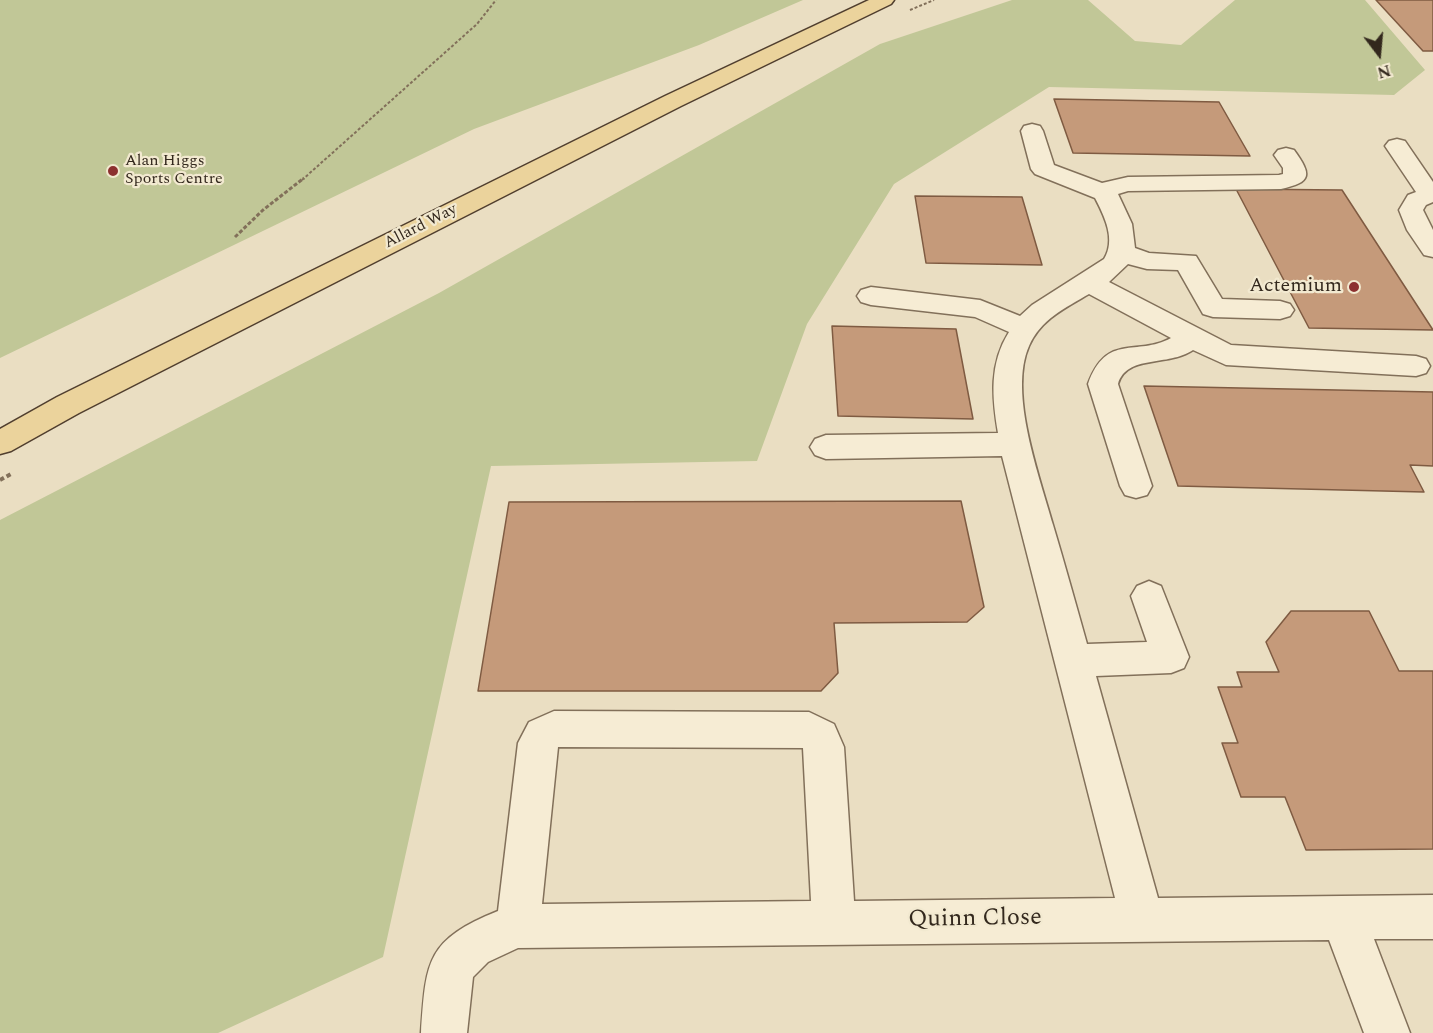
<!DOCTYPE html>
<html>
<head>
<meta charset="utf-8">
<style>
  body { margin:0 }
  #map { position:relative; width:1433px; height:1033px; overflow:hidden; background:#eadec2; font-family:Spectral,serif }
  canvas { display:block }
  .north { position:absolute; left:1349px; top:24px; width:60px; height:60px; -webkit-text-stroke:4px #f2e9d0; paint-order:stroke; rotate:164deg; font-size:16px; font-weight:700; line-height:24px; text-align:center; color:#33281d }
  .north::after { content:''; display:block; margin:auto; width:21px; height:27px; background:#33281d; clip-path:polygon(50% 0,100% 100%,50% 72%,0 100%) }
</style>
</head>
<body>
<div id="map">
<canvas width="1433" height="1033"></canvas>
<div class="north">N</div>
</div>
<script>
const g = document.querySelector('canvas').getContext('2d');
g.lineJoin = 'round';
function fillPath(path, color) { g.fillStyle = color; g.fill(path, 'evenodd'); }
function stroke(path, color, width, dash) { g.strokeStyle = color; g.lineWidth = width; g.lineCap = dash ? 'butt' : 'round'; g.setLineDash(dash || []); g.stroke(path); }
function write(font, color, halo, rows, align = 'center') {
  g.font = font + ' Spectral,serif'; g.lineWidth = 4.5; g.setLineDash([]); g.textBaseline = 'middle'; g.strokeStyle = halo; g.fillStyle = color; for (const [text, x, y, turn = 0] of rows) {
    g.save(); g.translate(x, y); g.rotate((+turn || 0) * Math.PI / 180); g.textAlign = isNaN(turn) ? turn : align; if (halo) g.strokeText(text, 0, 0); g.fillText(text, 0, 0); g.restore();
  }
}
fillPath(new Path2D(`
  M 0,0 L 803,0 L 699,45 L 474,129 L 0,358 Z
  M 1012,0 L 1088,0 L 1135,41 L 1181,45 L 1235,0 L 1365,0 L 1425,70 L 1394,95 L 1049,87 L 894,184 L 807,324 L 757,461 L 491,466 L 383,957 L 218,1033 L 0,1033 L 0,520 L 439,293 L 880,44 Z`), '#c1c797');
const building = new Path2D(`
  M 1376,0 L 1433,0 L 1433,51 L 1423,51 Z
  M 1054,99 L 1219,102 L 1250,156 L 1073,153 Z
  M 1236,189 L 1342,190 L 1433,330 L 1309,328 Z
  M 915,196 L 1022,197 L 1042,265 L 926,263 Z
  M 832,326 L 956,329 L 973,419 L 838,416 Z
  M 1144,386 L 1433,392 L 1433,466 L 1410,465 L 1424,492 L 1178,486 Z
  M 961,501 L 984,607 L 967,622 L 834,623 L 838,673 L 821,691 L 478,691 L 509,502 Z
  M 1291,611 L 1369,611 L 1399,671 L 1433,671 L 1433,849 L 1306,850 L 1285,797 L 1241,797 L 1222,743 L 1238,743 L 1218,687 L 1242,687 L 1237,672 L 1279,672 L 1266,642 Z`);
fillPath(building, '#c59a7a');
stroke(building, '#7f5b42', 1.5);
const minor = new Path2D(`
  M 1032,124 L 1040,126 L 1043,131 L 1054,165 L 1102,183 L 1128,177 L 1279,175 L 1283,174 L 1283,168 L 1274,155 L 1278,150 L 1286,148 L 1294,150 C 1312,175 1312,182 1281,189 L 1128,191 L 1118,194 L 1132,224 L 1135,248 L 1149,253 L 1196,256 L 1222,299 L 1280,301 L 1290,304 L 1294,310 L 1290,316 L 1280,319 L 1213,317 L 1203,314 L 1178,270 L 1147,269 L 1128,264 L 1109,282 L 1231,345 L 1416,356 L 1426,359 L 1430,366 L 1426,373 L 1416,376 L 1226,365 L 1193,350 C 1168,367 1127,354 1118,384 L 1152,486 L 1147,495 L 1136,498 L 1125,495 L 1120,486 L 1088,384 C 1107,332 1136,357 1171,338 L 1089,294 C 1065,308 1040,320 1029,346 C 1008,393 1040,478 1053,525 C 1065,565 1076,605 1087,644 L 1147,642 L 1131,596 L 1137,586 L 1149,581 L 1161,586 L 1189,657 L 1184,668 L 1171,673 L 1096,676 L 1158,898 L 1433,895 L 1433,939 L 1374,939 L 1410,1033 L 1364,1033 L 1329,940 L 518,948 L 488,962 L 473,977 L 467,1033 L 421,1033 C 426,961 426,940 498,911 L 518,743 L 529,722 L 554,711 L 809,712 L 834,724 L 844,747 L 854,901 L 1115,898 L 1002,456 L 826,459 L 815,455 L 810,447 L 815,439 L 826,435 L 998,433 C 992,397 989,364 1009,332 L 975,317 L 871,305 L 861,302 L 857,296 L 861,290 L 871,287 L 980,300 L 1020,316 L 1032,305 L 1104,259 C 1116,240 1105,217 1095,198 L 1035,174 L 1031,169 L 1021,131 L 1024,126 ZM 558,747 L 803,748 L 811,901 L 542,904 Z
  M 1397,139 L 1405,141 L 1433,182 L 1433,202 L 1426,205 L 1423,210 L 1433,230 L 1433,257 L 1424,255 L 1407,230 L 1399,210 L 1408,195 L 1416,192 L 1385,146 L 1389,141 Z`);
const major = new Path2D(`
  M 869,0 L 894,0 L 891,4 L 681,106 L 79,413 L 11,451 L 0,454 L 0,429 L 57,397 L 665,96 Z`);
stroke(minor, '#82705a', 3);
stroke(major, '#503e2e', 3);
stroke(new Path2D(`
  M 910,10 L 934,0
  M 302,180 L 477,24 L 496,0`), '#82705a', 2, [3, 2]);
stroke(new Path2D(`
  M 235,237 L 263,210 L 304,178`), '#82705a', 3, [4, 2]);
stroke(new Path2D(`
  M 0,480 L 11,474`), '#82705a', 4, [4.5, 3]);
fillPath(minor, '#f6ecd4');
fillPath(major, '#ebd39c');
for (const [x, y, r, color] of [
  [113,171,6,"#8c302f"],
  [1354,287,6,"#8c302f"]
]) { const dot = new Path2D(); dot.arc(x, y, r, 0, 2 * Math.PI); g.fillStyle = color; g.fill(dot); stroke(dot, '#f2e9d0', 2); }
write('16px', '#33281d', '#f2e9d0', [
  ["Alan Higgs",125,162],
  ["Sports Centre",125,180]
], 'left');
write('16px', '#33281d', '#f2e9d0', [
  ["Allard Way",421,227,-27]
]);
write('20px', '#33281d', '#f2e9d0', [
  ["Actemium",1342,287]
], 'right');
write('24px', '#33281d', '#f2e9d0', [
  ["Quinn Close",975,920,-1]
]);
</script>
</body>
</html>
